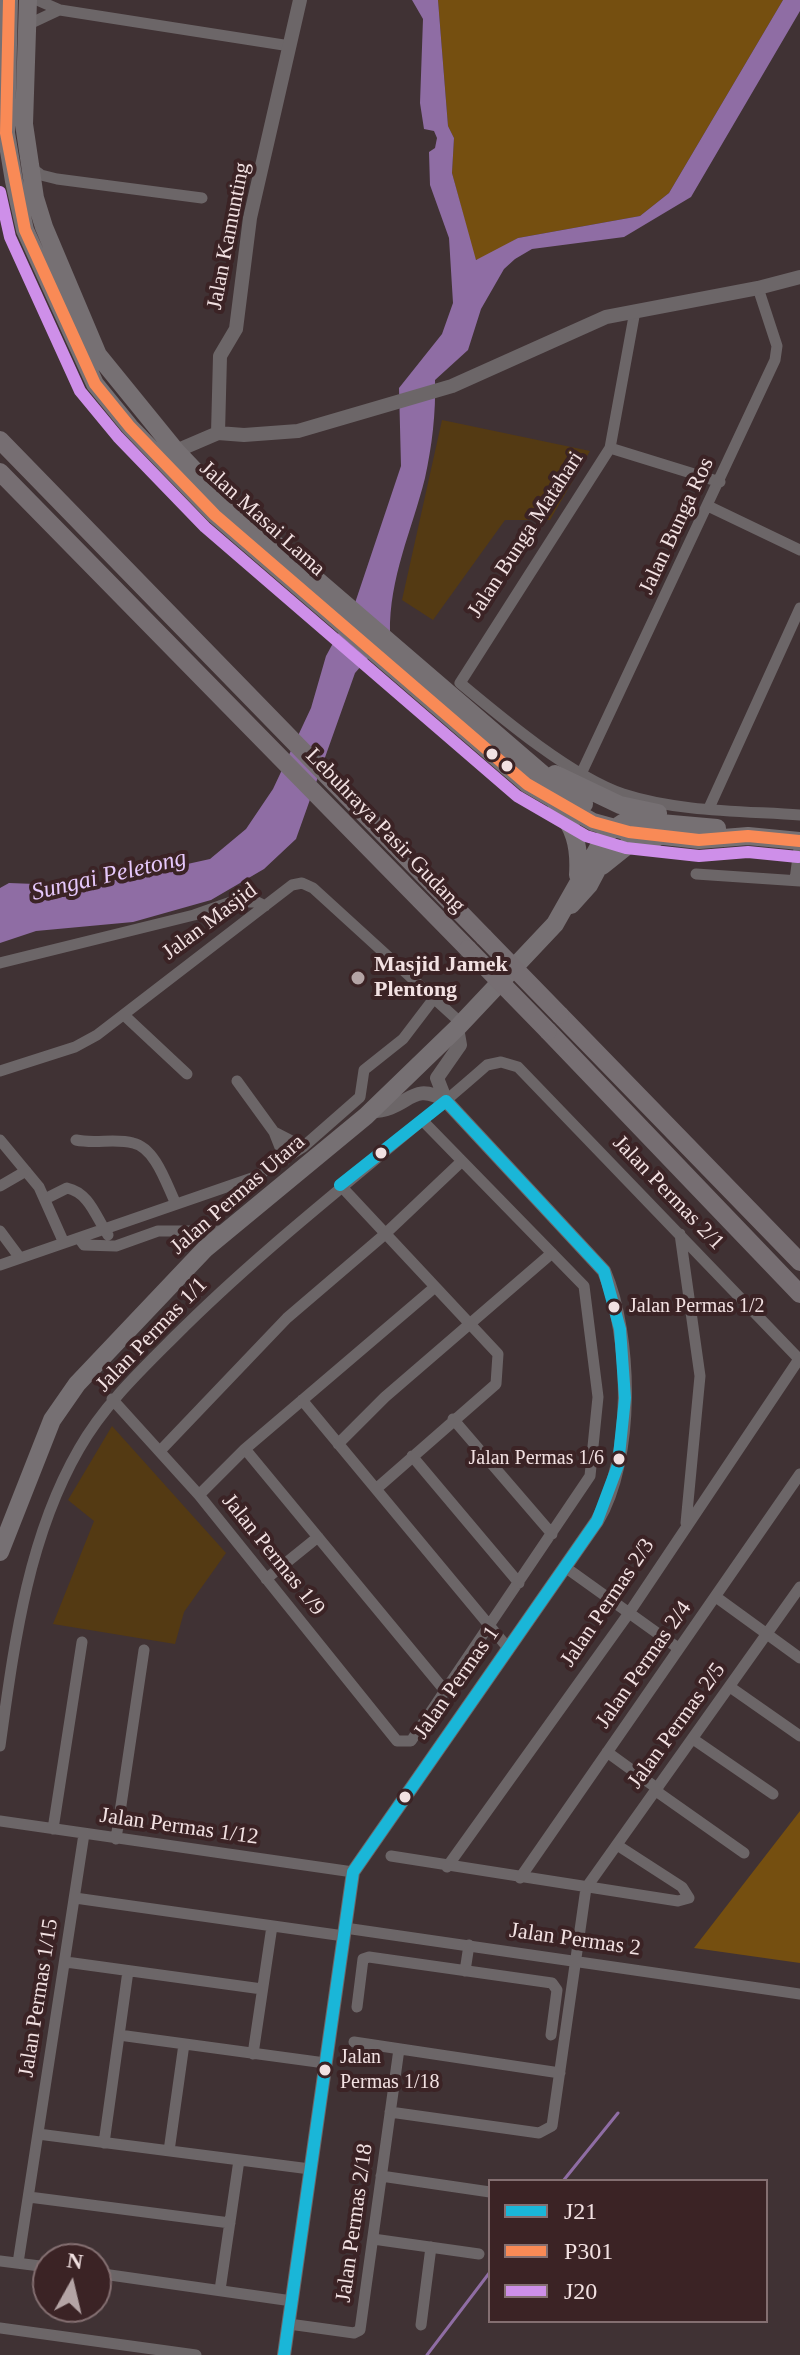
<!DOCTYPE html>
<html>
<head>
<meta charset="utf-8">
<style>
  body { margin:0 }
  #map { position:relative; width:800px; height:2355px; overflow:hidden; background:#403234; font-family:Georgia,serif }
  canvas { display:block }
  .legend { position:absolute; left:488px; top:2179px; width:280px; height:144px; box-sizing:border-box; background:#3b2325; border:2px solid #846f71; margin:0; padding:10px 14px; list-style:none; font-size:24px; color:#f2e1e2 }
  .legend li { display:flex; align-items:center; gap:16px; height:40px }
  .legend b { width:40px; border:2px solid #846f71 }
  .north { position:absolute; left:32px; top:2243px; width:80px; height:80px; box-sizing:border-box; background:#3b2325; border:2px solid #846f71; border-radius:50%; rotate:8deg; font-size:22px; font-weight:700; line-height:32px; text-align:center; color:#f2e1e2 }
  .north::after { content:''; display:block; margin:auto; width:28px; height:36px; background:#b4a4a5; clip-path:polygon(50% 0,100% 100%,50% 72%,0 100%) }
</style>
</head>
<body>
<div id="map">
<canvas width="800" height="2355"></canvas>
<ul class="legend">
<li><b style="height:10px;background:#1ab6d8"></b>J21</li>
<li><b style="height:10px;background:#f98a56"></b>P301</li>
<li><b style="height:10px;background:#ce8fe9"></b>J20</li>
</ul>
<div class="north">N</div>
</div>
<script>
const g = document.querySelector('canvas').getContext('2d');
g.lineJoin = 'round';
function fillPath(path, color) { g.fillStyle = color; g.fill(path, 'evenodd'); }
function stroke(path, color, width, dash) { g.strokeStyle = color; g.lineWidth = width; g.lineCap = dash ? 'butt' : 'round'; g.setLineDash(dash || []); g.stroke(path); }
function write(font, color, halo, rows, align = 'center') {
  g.font = font + ' Georgia,serif'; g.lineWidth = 8; g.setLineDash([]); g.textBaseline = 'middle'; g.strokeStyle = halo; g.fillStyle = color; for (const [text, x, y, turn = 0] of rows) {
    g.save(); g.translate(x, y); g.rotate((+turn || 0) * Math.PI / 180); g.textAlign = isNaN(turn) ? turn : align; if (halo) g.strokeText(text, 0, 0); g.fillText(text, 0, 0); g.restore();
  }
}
fillPath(new Path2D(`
  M 442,420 L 590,451 L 550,520 L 505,520 L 433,620 L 402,600 Z
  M 112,1426 L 226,1553 L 184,1612 L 175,1644 L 53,1624 L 94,1521 L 68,1500 Z`), '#543a13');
fillPath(new Path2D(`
  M 438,0 L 783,0 L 669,193 L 640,216 L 518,238 L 492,255 L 475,260 L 452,173 L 454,138 L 448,126 Z
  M 800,1811 L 800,1963 L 694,1948 Z`), '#754f10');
fillPath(new Path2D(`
  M 412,0 L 438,0 L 448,126 L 454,138 L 452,173 L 476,260 L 518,238 L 640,216 L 669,193 L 783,0 L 800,0 L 800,11 L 691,197 L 624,237 L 532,249 L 515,259 L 504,269 L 481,309 L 468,350 L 435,380 C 436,413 432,446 425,478 C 412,530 389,578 390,633 L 355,673 L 296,839 L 264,869 L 211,900 L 133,922 L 36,931 L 0,943 L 0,888 L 9,883 L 88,886 L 210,859 L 246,829 L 273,789 L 311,708 L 326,656 L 355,603 L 401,466 L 399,388 L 442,334 L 453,303 L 449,238 L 430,185 L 429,152 L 435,148 L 437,138 L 434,131 L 424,129 L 420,103 L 423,19 Z`), '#8f6da4');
stroke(new Path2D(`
  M 563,2181 L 618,2113
  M 427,2355 L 490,2272`), '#8f6da4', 3);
stroke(new Path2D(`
  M 37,0 L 60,10 L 290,46
  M 27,25 L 59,10
  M 29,166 L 41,175 L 57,179 L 202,198
  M 635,311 L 610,448 L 460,683 C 503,719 571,776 623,794 C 678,812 743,811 800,815
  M 610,448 L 720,482
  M 708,506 L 800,550
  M 581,774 L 775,360 L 777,346 L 758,288
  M 709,808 L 800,608
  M 696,874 L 800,881
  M 795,880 L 800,841
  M 0,963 L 194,915 L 231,902 L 257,902 L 265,906
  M 125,1016 L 187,1074
  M 0,1071 L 75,1047 L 97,1035 L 292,885 L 302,883 L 313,888 L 461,1023
  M 237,1081 L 274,1132 L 285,1160
  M 274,1132 L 303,1147
  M 0,1140 L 39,1187 L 64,1243
  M 76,1140 C 95,1144 116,1138 133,1143 C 156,1148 167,1186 176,1204
  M 340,1185 L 498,1354 L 496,1384 L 376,1489
  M 0,1186 L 26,1171
  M 45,1199 L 67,1188 C 90,1193 96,1218 108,1235
  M 0,1231 L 20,1258
  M 680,1234 L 700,1376 L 686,1523
  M 79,1238 L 84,1245 L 116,1246 L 158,1231 L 225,1231
  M 0,1265 L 255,1177 L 303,1147 L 360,1097 L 364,1070 L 403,1039 L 435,997
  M 112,1399 L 199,1495 L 397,1741 L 411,1741 L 590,1476 L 598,1397 L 584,1286 L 422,1120
  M 302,1400 L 508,1648
  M 453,1419 L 552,1534
  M 338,1444 L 385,1397 L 552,1253
  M 245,1449 L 446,1692
  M 160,1451 L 287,1318 L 384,1235 L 462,1161
  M 412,1456 L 519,1583
  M 199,1495 L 245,1449 L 435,1287
  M 565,1567 L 678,1648
  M 266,1579 L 318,1537
  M 716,1597 L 800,1658
  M 730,1687 L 800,1736
  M 693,1739 L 773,1794
  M 0,1746 C 14,1646 27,1539 79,1449 C 104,1405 140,1371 176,1335 C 274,1237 384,1156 487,1065 L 501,1062 L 518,1067 L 800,1360
  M 607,1752 L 658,1789
  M 656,1791 L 744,1853
  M 0,1821 L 353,1872
  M 53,1829 L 82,1642
  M 116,1839 L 144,1650
  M 391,1856 L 678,1901 L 689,1898 L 682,1887 L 617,1845
  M 447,1867 L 629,1613 L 799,1359
  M 520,1878 L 800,1474
  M 75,1898 L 344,1936
  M 345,1928 L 800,1994
  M 66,1962 L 262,1989
  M 465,1971 L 469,1945
  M 357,2007 L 363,1959 L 369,1957 L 552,1983 L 557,1990 L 551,2035
  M 119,2035 L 325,2063
  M 354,2042 L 560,2073
  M 253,2054 L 272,1926
  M 390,2112 L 539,2133 L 552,2126 L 586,1888 L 800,1587
  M 38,2134 L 310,2169
  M 104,2143 L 128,1971
  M 169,2151 L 184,2044
  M 381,2176 L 490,2192
  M 29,2197 L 230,2223
  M 373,2239 L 479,2254
  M 0,2261 L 48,2267
  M 18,2263 L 84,1834
  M 96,2273 L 292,2301
  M 220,2290 L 239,2160
  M 289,2324 L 354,2333 L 360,2330 L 399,2049
  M 421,2325 L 431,2247
  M 0,2328 L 196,2355`), '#6c6668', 11);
stroke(new Path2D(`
  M 218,433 L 220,356 L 236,329 L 250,218 L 300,0
  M 176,451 L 218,433 L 244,435 L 298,431 L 452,386 L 606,317 L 758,288 L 800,277
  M 446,1101 L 437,1078 L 460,1045 L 457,1028
  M 284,2355 L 353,1872 L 597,1521 C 634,1459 632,1337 604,1271 L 446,1101 C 410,1079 409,1111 371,1111`), '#6c6668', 14);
stroke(new Path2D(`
  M 9,0 L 6,133 L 14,181 L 25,230 L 95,384 L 130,427 L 215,515 L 527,784 L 593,822 L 629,832 L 699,840 L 748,836 L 800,841
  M 28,0 L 24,124 L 35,198 L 44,227 L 98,355 L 176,451 L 216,493 L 545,776 L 584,804
  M 555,774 L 620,805 L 658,813
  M 556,803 C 574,828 580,844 578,875
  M 602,866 L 627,846 L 653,841
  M 571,905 L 589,885 L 607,851
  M 0,1552 L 52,1420 L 77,1384 L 205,1249 L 366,1116 L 457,1028 L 555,924 L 606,834 L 624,822 L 638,821 L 717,828`), '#767073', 18);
stroke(new Path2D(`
  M 0,440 L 484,937
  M 0,472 L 468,949
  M 560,1015 L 800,1262
  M 548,1031 L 800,1294`), '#766e72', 18);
stroke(new Path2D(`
  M 484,937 L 560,1015
  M 468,949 L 548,1031`), '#766e72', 18);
stroke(new Path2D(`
  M 340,1185 L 446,1101
  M 284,2355 L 353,1872 L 597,1521 L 618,1465 L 625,1398 L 620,1329 L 604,1271 L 446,1101`), '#1ab6d8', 12);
stroke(new Path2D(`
  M 9,0 L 6,133 L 25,230 L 95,384 L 130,427 L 215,515 L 527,784 L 593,822 L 629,832 L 699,840 L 748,836 L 800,841`), '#f98a56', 12);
stroke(new Path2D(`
  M 0,192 L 10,237 L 80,391 L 118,437 L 205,527 L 517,796 L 586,836 L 626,848 L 699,856 L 748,852 L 798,857`), '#ce8fe9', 12);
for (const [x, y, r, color] of [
  [492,754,7,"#f2e1e2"],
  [507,766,7,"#f2e1e2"],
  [358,978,8,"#b4a4a5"],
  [381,1153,7,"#f2e1e2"],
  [614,1307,7,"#f2e1e2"],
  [619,1459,7,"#f2e1e2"],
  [405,1797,7,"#f2e1e2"],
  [325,2070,7,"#f2e1e2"]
]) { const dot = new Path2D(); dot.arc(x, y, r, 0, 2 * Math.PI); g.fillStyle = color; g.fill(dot); stroke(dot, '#3b2325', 3); }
write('20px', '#f2e1e2', '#3b2325', [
  ["Jalan Permas 1/2",629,1307],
  ["Jalan Permas 1/6",604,1459,"right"],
  ["Jalan",340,2058],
  ["Permas 1/18",340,2083]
], 'left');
write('22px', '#f2e1e2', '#3b2325', [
  ["Jalan Kamunting",229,236,-79],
  ["Jalan Masai Lama",262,519,42],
  ["Jalan Bunga Ros",677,526,-65],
  ["Jalan Bunga Matahari",526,535,-57],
  ["Lebuhraya Pasir Gudang",385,831,46],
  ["Jalan Masjid",210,922,-37],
  ["Jalan Permas 2/1",668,1193,46],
  ["Jalan Permas Utara",238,1195,-41],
  ["Jalan Permas 1/1",152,1335,-46],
  ["Jalan Permas 1/9",273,1555,51],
  ["Jalan Permas 2/3",608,1603,-56],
  ["Jalan Permas 2/4",644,1665,-55],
  ["Jalan Permas 1",457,1683,-55],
  ["Jalan Permas 2/5",677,1726,-54],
  ["Jalan Permas 1/12",179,1827,8],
  ["Jalan Permas 2",575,1940,8],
  ["Jalan Permas 1/15",39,1998,-81],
  ["Jalan Permas 2/18",355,2223,-82]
]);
write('bold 22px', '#f2e1e2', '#3b2325', [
  ["Masjid Jamek",374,965],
  ["Plentong",374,990]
], 'left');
write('italic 24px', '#e6c8fb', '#3b2325', [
  ["Sungai Peletong",109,876,-13]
]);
</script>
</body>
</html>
